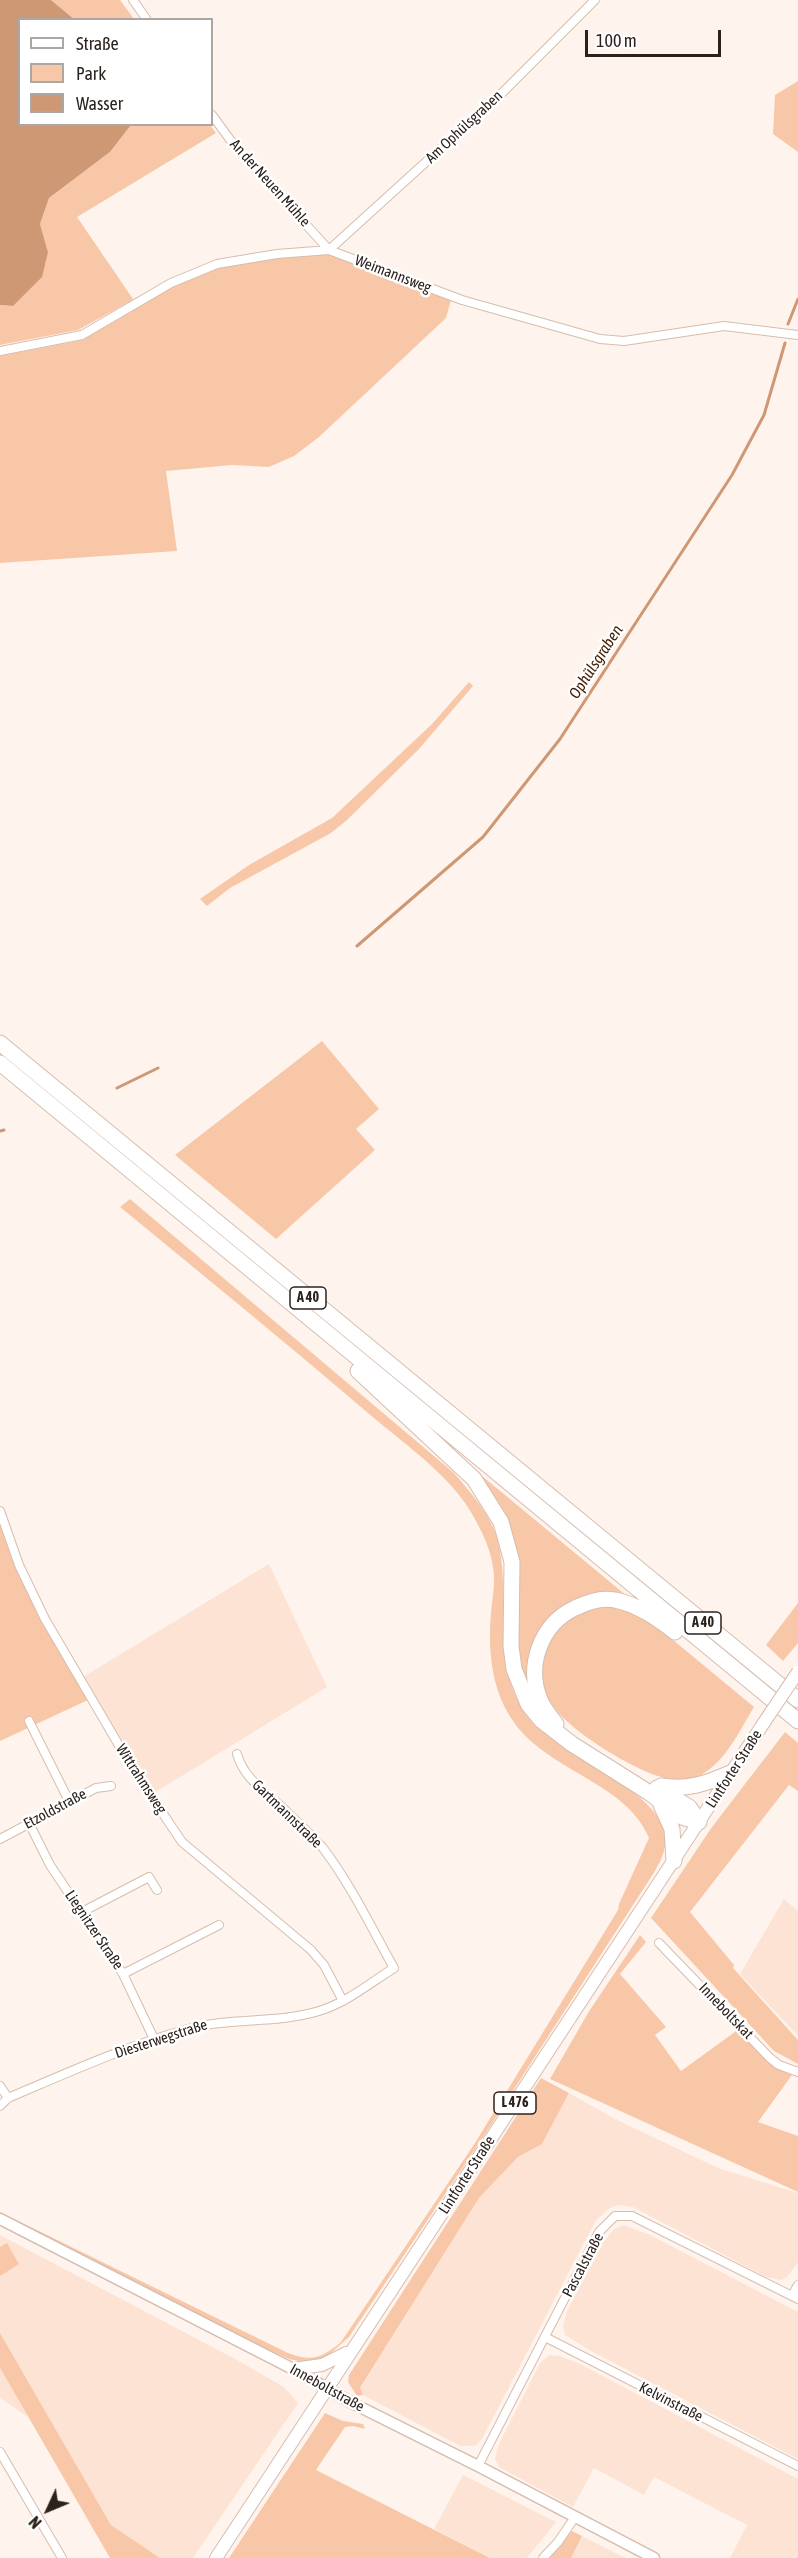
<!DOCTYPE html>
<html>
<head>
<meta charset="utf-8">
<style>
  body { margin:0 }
  #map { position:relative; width:798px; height:2558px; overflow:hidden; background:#fef4ed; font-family:"Asap Condensed",sans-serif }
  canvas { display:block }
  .legend { position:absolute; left:18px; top:18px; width:195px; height:108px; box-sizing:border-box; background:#fff; border:2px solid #aba7a5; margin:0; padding:8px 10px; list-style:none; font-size:18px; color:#2c221d }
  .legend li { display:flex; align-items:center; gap:12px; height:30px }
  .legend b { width:30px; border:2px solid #aba7a5 }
  .north { position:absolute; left:18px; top:2480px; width:60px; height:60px; -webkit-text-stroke:4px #fff; paint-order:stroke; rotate:226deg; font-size:16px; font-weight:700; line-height:24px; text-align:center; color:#2c221d }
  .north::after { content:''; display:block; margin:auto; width:21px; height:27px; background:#2c221d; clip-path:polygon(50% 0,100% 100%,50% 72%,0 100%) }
  .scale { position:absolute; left:585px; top:30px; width:136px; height:27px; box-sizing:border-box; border:3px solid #2c221d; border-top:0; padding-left:8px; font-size:18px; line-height:21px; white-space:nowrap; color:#2c221d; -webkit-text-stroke:4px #fff; paint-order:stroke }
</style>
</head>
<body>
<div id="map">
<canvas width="798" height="2558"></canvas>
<ul class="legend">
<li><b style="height:8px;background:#fff"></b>Straße</li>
<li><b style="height:16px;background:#f8c7a8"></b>Park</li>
<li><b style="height:16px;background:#cf9874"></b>Wasser</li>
</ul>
<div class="north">N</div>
<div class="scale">100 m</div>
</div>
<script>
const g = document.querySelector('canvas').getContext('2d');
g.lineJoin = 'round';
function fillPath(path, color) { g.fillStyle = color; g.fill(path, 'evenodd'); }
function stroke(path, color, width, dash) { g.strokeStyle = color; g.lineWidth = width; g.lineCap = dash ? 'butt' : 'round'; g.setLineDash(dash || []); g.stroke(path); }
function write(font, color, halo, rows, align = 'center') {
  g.font = font + ' "Asap Condensed",sans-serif'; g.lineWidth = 5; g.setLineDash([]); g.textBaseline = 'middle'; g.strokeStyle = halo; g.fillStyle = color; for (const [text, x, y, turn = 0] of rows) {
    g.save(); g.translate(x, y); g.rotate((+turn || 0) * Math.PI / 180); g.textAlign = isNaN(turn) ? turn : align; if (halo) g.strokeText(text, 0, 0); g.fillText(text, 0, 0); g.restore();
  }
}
fillPath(new Path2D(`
  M 269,1564 L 327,1687 L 154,1793 L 83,1677 Z
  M 784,1899 L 798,1911 L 798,2036 L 740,1974 Z
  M 569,2093 L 615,2119 L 718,2168 L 798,2193 L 798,2262 L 787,2277 L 782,2280 L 766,2277 L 633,2207 L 618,2205 L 610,2208 L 596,2220 L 482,2439 L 475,2446 L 460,2446 L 363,2395 L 360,2389 L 479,2198 L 518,2157 L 542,2144 Z
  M 624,2225 L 648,2234 L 798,2312 L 798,2459 L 591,2351 L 565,2335 L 563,2326 L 567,2311 L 603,2243 L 614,2229 Z
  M 0,2235 L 237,2360 L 284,2387 L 298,2403 L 193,2558 L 160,2558 L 111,2525 L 0,2333 Z
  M 549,2355 L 560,2356 L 580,2364 L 798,2479 L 798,2558 L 730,2558 L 747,2525 L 654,2477 L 644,2495 L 594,2468 L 573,2507 L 499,2467 L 495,2459 L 499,2444 L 540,2363 Z
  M 0,2368 L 28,2417 L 0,2398 Z
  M 463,2475 L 556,2522 L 527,2558 L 490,2558 L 434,2529 Z
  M 582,2536 L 625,2558 L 571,2558 Z`), '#fde3d3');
fillPath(new Path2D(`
  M 51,0 L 120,0 L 134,19 L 74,19 Z
  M 798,81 L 798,152 L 773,134 L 775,95 Z
  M 131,125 L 210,125 L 216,133 L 77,217 L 133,299 L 211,262 L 328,254 L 451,300 L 446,318 L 319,437 L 294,456 L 269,467 L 232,465 L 166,471 L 177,551 L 0,563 L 0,356 L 83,340 L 129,302 L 78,330 L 0,345 L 0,305 L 13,306 L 48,252 L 40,224 L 49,198 L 110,152 Z
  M 469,682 L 473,686 L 419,749 L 347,820 L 331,833 L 230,888 L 207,906 L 200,899 L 249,865 L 332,818 L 432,724 Z
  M 322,1041 L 379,1109 L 356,1129 L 375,1150 L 276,1239 L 175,1155 Z
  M 130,1199 L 454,1473 C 471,1493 491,1515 498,1541 C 512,1600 489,1665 528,1717 C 558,1756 674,1793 665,1846 C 664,1855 659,1863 655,1871 L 478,2145 L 349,2337 L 323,2360 L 308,2363 L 289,2359 L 217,2326 L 0,2215 L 0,2212 L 288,2353 C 311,2362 322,2358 341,2342 L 475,2143 L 618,1910 L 619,1904 L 649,1838 C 626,1781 544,1771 511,1718 C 491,1687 488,1649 491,1613 C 492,1599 496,1582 493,1568 C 491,1551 484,1536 476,1521 C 454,1477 405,1445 368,1413 C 286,1343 203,1275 120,1207 Z
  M 470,1470 L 476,1471 L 633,1601 L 613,1596 L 544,1624 L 537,1704 L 517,1669 L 515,1561 Z
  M 0,1524 C 19,1587 55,1643 88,1700 L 0,1741 Z
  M 798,1603 L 798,1643 L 783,1661 L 766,1645 Z
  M 612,1607 L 633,1612 L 661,1630 L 754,1707 C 740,1730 726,1761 701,1775 C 689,1781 673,1781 661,1777 C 630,1768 564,1728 549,1700 C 534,1673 543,1636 568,1618 C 580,1609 597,1608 612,1607 Z
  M 785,1732 L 798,1743 L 798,1791 L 789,1785 L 690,1912 L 734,1965 L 733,1968 L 798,2040 L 798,2064 L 774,2051 L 651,1918 L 712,1827 Z
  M 640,1935 L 646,1942 L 620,1974 L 666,2027 L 655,2035 L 681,2071 L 739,2029 C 755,2048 768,2067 792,2075 L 758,2122 L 798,2136 L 798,2192 L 550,2079 L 588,2013 Z
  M 541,2078 L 569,2093 L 542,2144 L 518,2157 L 479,2198 L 360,2388 L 363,2395 L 357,2396 L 348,2382 L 349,2375 Z
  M 7,2243 L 19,2264 L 0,2276 L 0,2247 Z
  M 0,2333 L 111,2525 L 160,2558 L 110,2558 L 0,2368 Z
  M 325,2413 L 343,2421 L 363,2424 L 365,2429 L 353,2426 L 345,2427 L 316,2470 L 490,2558 L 229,2558 Z
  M 572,2531 L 582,2536 L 571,2558 L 547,2558 Z`), '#f8c7a8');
fillPath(new Path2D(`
  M 0,0 L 51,0 L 74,19 L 20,20 L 20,124 L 131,125 L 110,152 L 49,198 L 40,224 L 48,252 L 42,277 L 13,306 L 0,305 Z`), '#cf9874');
stroke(new Path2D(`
  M 788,324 L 798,299
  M 357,946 L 483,837 L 560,739 L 732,475 L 764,415 L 785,343
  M 117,1088 L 158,1068
  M 0,1131 L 4,1130`), '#cf9874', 3);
const minor = new Path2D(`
  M 133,0 L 147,20
  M 212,115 L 234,145 L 329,250 L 503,92 L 595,0
  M 0,351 L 82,335 L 171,283 L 217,264 L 277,254 L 329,250 L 462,300 L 600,339 L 624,341 L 724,326 L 798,335
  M 0,1511 L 19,1565 L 45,1619 L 131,1766 L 182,1842 L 311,1950 L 324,1965 L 343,2001
  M 29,1721 L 69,1801
  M 29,1823 L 50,1865 L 123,1974 L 154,2039
  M 0,1839 L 96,1788 L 111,1786
  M 82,1912 L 149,1877 L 157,1890
  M 659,1943 L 770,2058 L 779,2065 L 798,2072
  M 123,1974 L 219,1925
  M 0,2086 L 8,2098
  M 0,2106 L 8,2098 C 67,2073 126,2046 188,2029 C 231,2017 276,2024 319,2011 C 346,2003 370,1983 394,1968 C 371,1927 351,1885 323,1848 C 311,1834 297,1822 284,1809 C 266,1792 244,1779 237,1754
  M 792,2296 L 798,2285
  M 545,2337 L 798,2466
  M 0,2452 L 62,2558
  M 478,2466 L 599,2232 L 615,2216 L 632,2216 L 798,2299
  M 543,2558 L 558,2542 L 575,2517`);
const tertiary = new Path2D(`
  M 0,2219 L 293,2369 L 354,2404 L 478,2466 L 654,2558`);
const primary = new Path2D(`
  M 293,2369 L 322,2365 L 346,2353
  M 216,2558 L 761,1727`);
const motorway = new Path2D(`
  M 0,1043 L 798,1700
  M 0,1063 L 798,1721
  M 358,1371 L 474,1479 L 501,1522 L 512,1562 L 511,1646 L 514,1669 L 528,1704 L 541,1720 L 572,1744 L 648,1792 L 682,1817 L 699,1822
  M 556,1724 C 551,1717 544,1709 541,1702 C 525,1666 541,1624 575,1608 C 587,1602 601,1597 615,1600 C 637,1604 658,1619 675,1632
  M 661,1786 C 688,1790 705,1784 730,1773
  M 657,1788 L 689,1807 L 699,1822
  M 661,1805 L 672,1829 L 674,1861`);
stroke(minor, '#d6bdae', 10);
stroke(tertiary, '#d6bdae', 13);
stroke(primary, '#d6bdae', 14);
stroke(motorway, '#d6bdae', 17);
stroke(minor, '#fff', 8);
stroke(tertiary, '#fff', 10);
stroke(primary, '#fff', 12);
stroke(motorway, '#fff', 15);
const primaryBridge = new Path2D(`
  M 761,1727 L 798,1672`);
stroke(primaryBridge, '#d6bdae', 14, []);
stroke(primaryBridge, '#fff', 12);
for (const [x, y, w] of [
  [308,1298,36],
  [703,1623,36],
  [515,2103,42]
]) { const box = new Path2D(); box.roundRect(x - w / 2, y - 11, w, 22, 4.5); g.fillStyle = '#fff'; g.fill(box); stroke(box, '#2c221d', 1.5); }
write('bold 14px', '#2c221d', null, [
  ["A 40",308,1298],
  ["A 40",703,1623],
  ["L 476",515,2103]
]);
write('15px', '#2c221d', '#fff', [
  ["Am Ophülsgraben",464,127,-43],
  ["An der Neuen Mühle",270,183,48],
  ["Weimannsweg",393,274,21],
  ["Lintforter Straße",734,1769,-57],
  ["Wittrahmsweg",141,1779,57],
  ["Etzoldstraße",55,1809,-28],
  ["Gartmannstraße",287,1814,44],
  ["Liegnitzer Straße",94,1930,56],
  ["Inneboltskat",726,2011,46],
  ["Diesterwegstraße",161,2039,-18],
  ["Lintforter Straße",467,2175,-57],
  ["Pascalstraße",583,2265,-62],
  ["Inneboltstraße",327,2388,29],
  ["Kelvinstraße",671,2402,27]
]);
write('italic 16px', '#421e02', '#fff', [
  ["Ophülsgraben",596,662,-57]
]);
</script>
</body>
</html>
